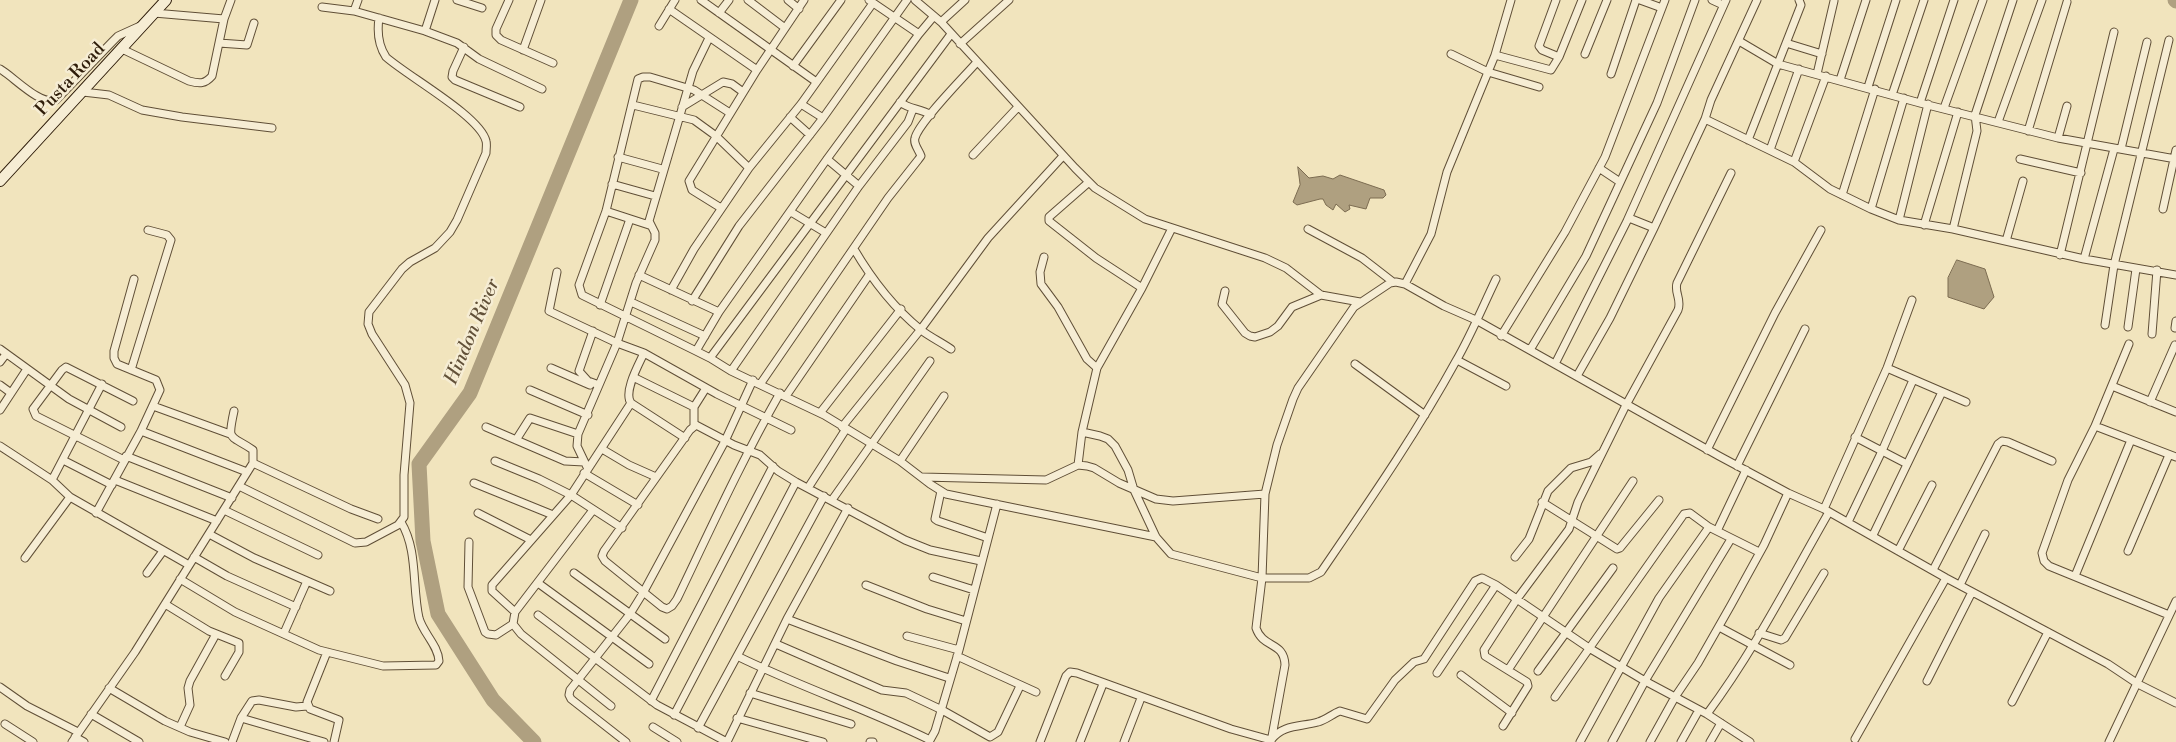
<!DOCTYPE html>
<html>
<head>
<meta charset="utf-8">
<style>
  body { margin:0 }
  canvas { display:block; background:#f1e4bd }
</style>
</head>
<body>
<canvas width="2176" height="742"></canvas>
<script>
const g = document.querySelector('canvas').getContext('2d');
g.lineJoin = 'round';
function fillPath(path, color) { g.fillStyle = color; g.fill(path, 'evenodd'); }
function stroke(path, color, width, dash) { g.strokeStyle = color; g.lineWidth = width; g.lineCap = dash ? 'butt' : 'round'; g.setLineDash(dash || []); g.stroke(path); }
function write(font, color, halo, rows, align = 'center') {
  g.font = font + ' "Libre Bodoni",serif'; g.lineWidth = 5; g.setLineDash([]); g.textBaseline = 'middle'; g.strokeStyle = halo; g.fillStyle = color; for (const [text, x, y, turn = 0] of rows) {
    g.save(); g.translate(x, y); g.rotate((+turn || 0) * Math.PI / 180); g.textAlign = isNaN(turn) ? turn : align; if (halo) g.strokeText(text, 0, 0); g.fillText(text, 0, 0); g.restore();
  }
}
const water = new Path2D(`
  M 1298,167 L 1309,178 L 1323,176 L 1333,179 L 1340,175 L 1384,190 L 1386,195 L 1383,198 L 1370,198 L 1366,209 L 1349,205 L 1350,209 L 1345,212 L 1336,204 L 1333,210 L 1326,205 L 1323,199 L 1320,199 L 1297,205 L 1293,202 L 1300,185 Z
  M 1957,260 L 1985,269 L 1994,297 L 1984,309 L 1948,297 L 1948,278 Z`);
fillPath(water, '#afa080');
stroke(water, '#7c6c51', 1);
stroke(new Path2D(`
  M 2175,0 L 2176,1
  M 534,742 L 493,700 L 438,614 L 423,541 L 419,464 L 470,393 L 631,0`), '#afa080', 15);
const street = new Path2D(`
  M 457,0 L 482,8
  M 509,0 L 496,29 L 496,35 L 501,40 L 553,63
  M 701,0 L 815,81
  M 748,0 L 785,28
  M 788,0 L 799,9
  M 915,0 L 941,22 L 1075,168 L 1095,188 L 1145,219 L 1265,258 L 1286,268 L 1321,295 L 1360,302
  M 1556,0 L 1539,46 L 1542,50 L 1559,57 L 1582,0
  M 1640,0 L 1662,8
  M 1712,0 L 1723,5
  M 322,7 L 354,11 L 425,31 L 457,43 L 479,59 L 542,89
  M 669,9 L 757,70
  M 354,11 L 358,0
  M 154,13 L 224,19
  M 719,13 L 729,0
  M 941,22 L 965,0
  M 659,26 L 675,0
  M 425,31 L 435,0
  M 919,34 L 934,16
  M 1739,41 L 1778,64 L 1920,103 L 2058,138 L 2176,159
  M 219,43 L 247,45 L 254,23
  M 1786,43 L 1822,54
  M 960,44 L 1009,0
  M 464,47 L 453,71 L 452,77 L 455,80 L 520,107
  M 122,49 L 189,81 C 200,84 205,84 212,76 L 224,19 L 231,0
  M 523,50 L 541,0
  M 1451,54 L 1488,72 L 1539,87
  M 1585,54 L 1607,0
  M 1495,55 L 1551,70 L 1559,57
  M 793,66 L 841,0
  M 0,69 C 14,77 40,106 56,100 L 112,42 L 118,36 L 140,26
  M 1611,74 L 1636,0
  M 1817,74 L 1834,1
  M 1840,80 L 1866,0
  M 1868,87 L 1896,0
  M 83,92 L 109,95 L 142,110 L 182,117 L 272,128
  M 1892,95 L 1924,0
  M 900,102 C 910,110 920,108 931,115
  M 1920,103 L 1954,0
  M 801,104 L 823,118
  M 633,105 L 694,120 L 716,136 L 749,168
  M 682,107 L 723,82 L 732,84 L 743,92
  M 1944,108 L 1983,0
  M 730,113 L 694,90 L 650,77 L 643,77 L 638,79 L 606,211 L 579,285 L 582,295 L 696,351 L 719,312 L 827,159 L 919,34 L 869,0
  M 790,117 L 810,135
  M 1705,119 L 1794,162 L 1830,189 L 1871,209 L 1899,220 L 1953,229 L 2084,259
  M 1998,122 L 2042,0
  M 2028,131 L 2067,2
  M 2058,138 L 2067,106
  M 1748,140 L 1801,5 L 1799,0
  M 2114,149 L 2084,259 L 2176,275
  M 2121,149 L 2147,42
  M 1770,150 L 1799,69
  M 973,155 L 1018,107
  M 618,157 L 662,169
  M 827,159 L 859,186
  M 2020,159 L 2081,173
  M 1794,162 L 1826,76
  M 1599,168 L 1620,182
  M 1089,182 L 1049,217 L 1049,221 L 1096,258 L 1142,288
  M 612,184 L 655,196
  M 1842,195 L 1875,89
  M 721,208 L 692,190 L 689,181 L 757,70 L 804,0
  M 1871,209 L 1904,98
  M 2163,209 L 2176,150
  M 606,211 L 649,225
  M 791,212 L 826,233
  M 1629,218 L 1654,228
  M 1899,220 L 1928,104
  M 1924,225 L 1958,112
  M 1308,229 L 1362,258 L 1393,282
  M 1953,229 L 1977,131 L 1975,115 L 2013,0
  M 2006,241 L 2023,181
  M 854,249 C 871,278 894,308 921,330 C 930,337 941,342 951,349
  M 2060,255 L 2114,32
  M 1044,257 L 1040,272 L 1041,284 L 1058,307 L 1087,359 L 1097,368
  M 557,272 L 549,311 L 617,343 L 636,283 L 655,240 L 655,233 L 649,221 L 693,71 L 709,38
  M 639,275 L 719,312
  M 1405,284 L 1431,234 L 1447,172 L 1495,55 L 1511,0
  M 671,290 L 694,249 L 749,168 L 801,104 L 873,3
  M 1225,291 L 1222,304 L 1245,333 L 1250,336 L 1255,337 L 1270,332 L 1278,326 L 1292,307 L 1321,295
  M 692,301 L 739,226 L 823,118 L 907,0
  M 631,302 L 705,336
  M 600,305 L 630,219
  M 2105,325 L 2114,265 L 2169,40
  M 2128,327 L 2136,269
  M 2175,328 L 2176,321
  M 593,331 L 579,371 L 588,381 L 599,385
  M 2152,334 L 2157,270
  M 1501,336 L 1565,232 L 1605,157 L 1665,0
  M 2129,344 L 2095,426 L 2068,480 L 2042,553 L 2044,561 L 2049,566 L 2169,615
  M 0,349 L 69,399 L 121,427
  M 1530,350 L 1586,256 L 1657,103 L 1695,0
  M 696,351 L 710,358 L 951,34
  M 644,353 L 717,394 L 791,430
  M 710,358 L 731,371 L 824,415 L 900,461 L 930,484 L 946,494 L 1156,537
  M 1457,360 L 1506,386
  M 0,362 L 6,354
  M 1355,364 L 1425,415
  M 1555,364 L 1627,221 L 1726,0
  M 551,368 L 590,385
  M 1887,368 L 1966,402
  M 131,370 L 171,240 L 167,235 L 148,230
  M 731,371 L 859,186 L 908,122 L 913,109
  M 1577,376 L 1610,318 L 1654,228 L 1705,119 L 1711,100 L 1757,0
  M 633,377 L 694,407
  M 761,383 L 888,198 L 918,160 L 921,156 C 919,150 913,144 915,138 C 919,122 964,77 977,62
  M 0,385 L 11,393
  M 2112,386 L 2176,412
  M 530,390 L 588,415
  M 780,393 C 742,460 710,530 677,599 L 672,606 L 667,609 L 662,607 L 605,561 L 602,556 L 604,551 L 690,430 L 696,425 L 734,445 L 760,455 L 778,471 L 796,482 L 905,540 L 930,550 L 981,561
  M 786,396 L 869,275
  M 2150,402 L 2175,345
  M 153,406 L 230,434
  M 0,410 L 27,369
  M 820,413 L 901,309
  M 694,426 L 694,407 L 706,388
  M 2095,426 L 2176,457
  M 486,427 L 565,461 L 584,462
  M 842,427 L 921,329 L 988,238 L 1063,156
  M 141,431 L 247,472
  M 1082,432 L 1100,436 L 1108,439 L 1115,446 L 1128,470 L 1134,490 L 1156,537 L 1171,554 L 1262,578 L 1309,578 L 1321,572 C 1368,503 1416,434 1456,361 C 1471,335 1483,306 1496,279
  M 1855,437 L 1907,464
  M 516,440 L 530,418 L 578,434
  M 0,446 L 52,480 L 70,497 L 189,565
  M 602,449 L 629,465 L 656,477
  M 1707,450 L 1775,313 L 1821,230
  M 126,456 L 232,498
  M 63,460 L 112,485
  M 124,460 L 36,416 L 33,409 L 62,370 L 66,367 L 133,401
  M 495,461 L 539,479 L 571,495 L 622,528
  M 900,461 L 944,396
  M 253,463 L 351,509 L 378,519
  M 1078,465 L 1082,432 L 1097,368 L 1142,288 L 1172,228
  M 1737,466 L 1805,329
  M 587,467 L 577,446 L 578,434 L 617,343 L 644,353 C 639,364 623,392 631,403 L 685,438
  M 584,473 L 638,505
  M 922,477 L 1046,480 L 1078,465 L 1087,466 L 1094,468 L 1119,483 L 1156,499 L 1173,501 L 1265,494
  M 52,480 L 102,384
  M 115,480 L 217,521
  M 474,483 L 553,515
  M 239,486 L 355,543 L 366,542 L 398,525 L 404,517 L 404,475 L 410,403 L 405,385 L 372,334 L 368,324 L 369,312 L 402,269 L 410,262 L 435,248 L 450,232 L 457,220 L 486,153 C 486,149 487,144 486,141 C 480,116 407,76 386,57 C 378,45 377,32 379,18
  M 808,488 L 846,429
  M 941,491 L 935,519 L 938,521 L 988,538
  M 832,500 L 930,361
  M 1542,502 L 1617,549 L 1620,548 L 1659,500
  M 1824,509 L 1887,368 L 1912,300
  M 224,510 L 318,555
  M 593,510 L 515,612 L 492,591 L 492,585 L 571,495 L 631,403
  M 96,513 L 141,431 L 160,390 L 156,380 L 117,364 L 114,358 L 114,351 L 134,279
  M 478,513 L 531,540
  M 1848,522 L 1882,451 L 1913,380
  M 1717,531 L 1746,470
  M 209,534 L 254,558 L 330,591
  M 1873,535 L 1942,392
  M 469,542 L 468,587 L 485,632 L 488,634 L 496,635 L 513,624
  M 1898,551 L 1932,485
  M 2128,551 L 2169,455
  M 194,557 L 227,576 L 296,607
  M 1515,557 L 1529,539 L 1548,491 L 1571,468 L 1591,462 L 1600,454
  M 25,558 L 70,497
  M 1933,570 L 1998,444 L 2002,441 L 2008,442 L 2052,461
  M 147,573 L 163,551
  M 574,573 L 665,639
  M 2075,576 L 2131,440
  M 933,577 L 974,590
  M 180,579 L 235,612 L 319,650 L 383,666 L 436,665 L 439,661 C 438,645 423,633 419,618 C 412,586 418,550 401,522
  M 538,583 L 649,664
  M 866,585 L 927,609 L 966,621
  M 1960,585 L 1985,534
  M 165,604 L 209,631 L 239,643 L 239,652 L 225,676
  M 515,612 L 513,624 L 521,634 L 611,706
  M 538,615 L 657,705 L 727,742
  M 787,619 L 897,661 L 949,678
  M 1719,627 L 1790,665
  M 284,633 L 307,581
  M 1759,633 L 1781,640 L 1785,638 L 1824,573
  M 907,636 L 959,650
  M 776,644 L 882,690 L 906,693 L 942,710 L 990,737 L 998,732 L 1020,686
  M 327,652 L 307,702 L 310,709 L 339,720 L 334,742
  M 737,656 C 800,687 867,709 930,740
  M 957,656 L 1036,692
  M 1508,670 L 1633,481
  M 1538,671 L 1613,568
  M 1437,673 L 1496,585
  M 1461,675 L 1512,713
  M 1927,681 L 1972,592
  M 0,687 L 27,706 L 78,732
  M 109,688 L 165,721 L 190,732 L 225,742
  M 750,693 L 851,724
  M 1555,697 L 1684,514 L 1690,513 L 1709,527 L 1759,552
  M 651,701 L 773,466
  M 2012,702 L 2048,632
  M 91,714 L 139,742
  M 1707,714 C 1754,651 1790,580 1829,512
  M 674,715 L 796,482
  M 241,718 L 324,742
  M 737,718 L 823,742
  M 5,724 L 33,742
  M 1503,726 L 1528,686 L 1527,682 L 1485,656 L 1484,650 L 1517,599 L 1569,529 L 1578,502 L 1626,405 L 1678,310 C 1682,299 1674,293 1677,283 L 1731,173
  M 180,727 L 190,705 L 188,688 L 190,681 L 216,634
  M 653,727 L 677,742
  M 698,728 L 824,496
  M 75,737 L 84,742
  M 1855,739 L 1946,578
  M 72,742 L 135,652 L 253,463 L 253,450 C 230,434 227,443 234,411
  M 232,742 L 241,718 L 252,701 L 259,700 L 296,707 L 307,706
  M 626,742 L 571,699 L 569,695 L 570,690 L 630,614 L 643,593 L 725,441 L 753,380
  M 727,742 L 787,619 L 848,508
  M 870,742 L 873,742
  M 929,742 L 935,731 L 959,650 L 997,504
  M 1040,742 L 1066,676 L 1070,672 L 1077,673 L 1231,729 L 1271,740 C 1283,724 1301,727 1318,722 C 1326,720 1332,714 1340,711 L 1367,719 L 1395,680 L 1414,662 L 1424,659 L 1475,581 L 1482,578 L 1496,585 L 1589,648 L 1645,681 L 1707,714 L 1750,742
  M 1080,742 L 1103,684
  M 1124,742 L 1141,698
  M 1271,742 L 1285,665 C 1284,641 1263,649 1256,628 L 1262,578 L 1265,494 L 1277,445 L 1293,399 L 1298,388 L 1354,307 L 1390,283 L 1396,282 L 1405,284 L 1444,306 L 1476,320 L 1719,456 L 1788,493 L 1824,509 L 1946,578 L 2108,664 L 2138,684 L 2176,703
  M 1580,742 L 1659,598 L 1709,527
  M 1612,742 L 1645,681 L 1731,539
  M 1650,742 L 1675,697 L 1698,663 L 1731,605 L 1764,545 L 1788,493
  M 1681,742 L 1699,710
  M 1710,742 L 1721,723
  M 2109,742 L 2176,601`);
const secondary = new Path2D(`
  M 0,181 L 166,0`);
stroke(street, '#604f37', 9);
stroke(secondary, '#2f1d0a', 12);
stroke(street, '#f6edd4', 7);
stroke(secondary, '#f6edd4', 10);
write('18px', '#2f1d0a', '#f6edd4', [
  ["Pusta Road",71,80,-47]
]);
write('italic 19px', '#625139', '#f6edd4', [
  ["Hindon River",473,332,-67]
]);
</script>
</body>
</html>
